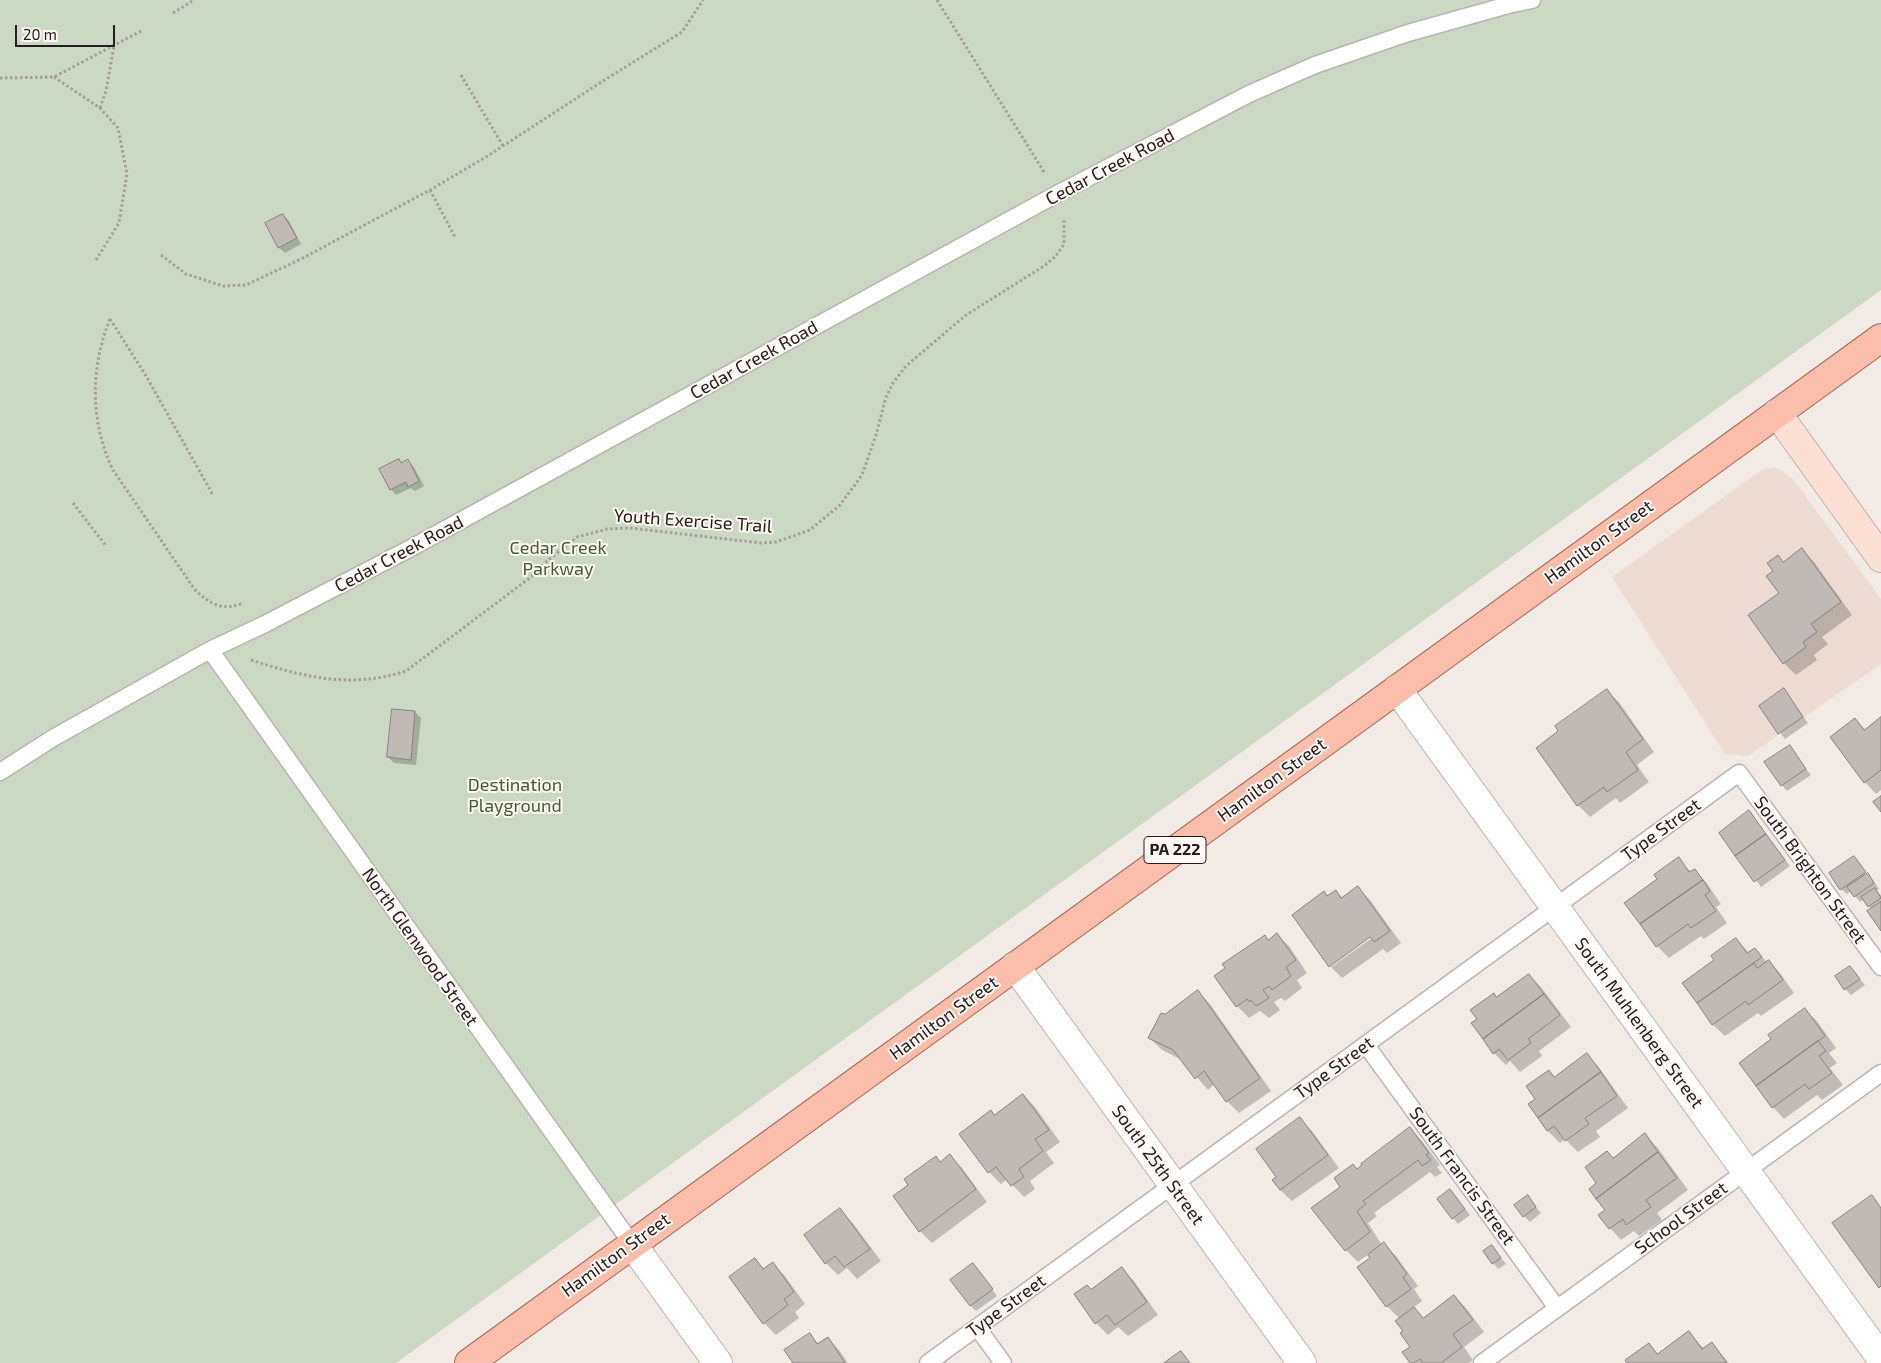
<!DOCTYPE html>
<html>
<head>
<meta charset="utf-8">
<style>
  body { margin:0 }
  #map { position:relative; width:1881px; height:1363px; overflow:hidden; background:#f2eae5; font-family:"Exo 2",sans-serif }
  canvas { display:block }
  .scale { position:absolute; left:15px; top:25px; width:100px; height:22px; box-sizing:border-box; border:2px solid #23201f; border-top:0; padding-left:6px; font-size:15px; line-height:18px; white-space:nowrap; color:#23201f; -webkit-text-stroke:4px #fff7f3; paint-order:stroke }
</style>
</head>
<body>
<div id="map">
<canvas width="1881" height="1363"></canvas>
<div class="scale">20 m</div>
</div>
<script>
const g = document.querySelector('canvas').getContext('2d');
g.lineJoin = 'round';
function fillPath(path, color) { g.fillStyle = color; g.fill(path, 'evenodd'); }
function stroke(path, color, width, dash) { g.strokeStyle = color; g.lineWidth = width; g.lineCap = dash ? 'butt' : 'round'; g.setLineDash(dash || []); g.stroke(path); }
function write(font, color, halo, rows, align = 'center') {
  g.font = font + ' "Exo 2",sans-serif'; g.lineWidth = 4; g.setLineDash([]); g.textBaseline = 'middle'; g.strokeStyle = halo; g.fillStyle = color; for (const [text, x, y, turn = 0] of rows) {
    g.save(); g.translate(x, y); g.rotate((+turn || 0) * Math.PI / 180); g.textAlign = isNaN(turn) ? turn : align; if (halo) g.strokeText(text, 0, 0); g.fillText(text, 0, 0); g.restore();
  }
}
fillPath(new Path2D(`
  M 1778,468 L 1793,479 L 1881,599 L 1881,664 L 1748,756 L 1725,754 L 1612,577 L 1763,469 Z`), '#ebdbd3');
fillPath(new Path2D(`
  M 0,0 L 1881,0 L 1881,290 L 396,1363 L 0,1363 Z`), '#cbd8c3');
fillPath(new Path2D(`
  M 283,215 L 289,221 L 301,244 L 285,253 L 279,248 L 267,224 Z
  M 399,460 L 402,464 L 408,461 L 414,467 L 424,486 L 415,491 L 411,488 L 396,495 L 391,489 Z
  M 1802,550 L 1814,562 L 1852,615 L 1822,637 L 1828,644 L 1814,655 L 1817,660 L 1796,675 L 1784,663 L 1780,593 L 1775,571 L 1778,556 L 1784,563 Z
  M 1784,690 L 1808,723 L 1785,739 L 1760,706 Z
  M 1607,691 L 1619,702 L 1654,752 L 1637,765 L 1649,782 L 1620,803 L 1616,798 L 1590,817 L 1578,805 L 1538,748 Z
  M 393,710 L 415,712 L 421,718 L 416,765 L 394,763 L 388,757 Z
  M 1881,719 L 1881,790 L 1876,794 L 1865,782 L 1855,720 L 1866,730 Z
  M 1789,747 L 1811,775 L 1787,791 L 1782,785 Z
  M 1749,812 L 1790,866 L 1761,887 L 1721,833 Z
  M 1854,857 L 1868,878 L 1870,877 L 1873,880 L 1879,889 L 1876,891 L 1881,895 L 1881,929 L 1872,910 L 1864,899 L 1860,902 L 1851,891 L 1847,894 L 1841,889 Z
  M 1678,859 L 1691,872 L 1694,870 L 1706,882 L 1721,904 L 1716,907 L 1727,923 L 1704,939 L 1701,936 L 1669,958 L 1657,946 L 1658,879 Z
  M 1358,888 L 1370,900 L 1401,943 L 1387,953 L 1383,949 L 1342,978 L 1331,967 L 1376,935 L 1375,933 L 1330,966 L 1294,916 L 1324,893 L 1328,897 L 1335,891 L 1343,898 Z
  M 1277,935 L 1289,946 L 1307,973 L 1297,980 L 1302,988 L 1285,1001 L 1281,998 L 1274,1002 L 1280,1010 L 1269,1018 L 1260,1011 L 1249,1018 L 1237,1006 L 1264,936 L 1269,941 Z
  M 1736,939 L 1749,953 L 1754,949 L 1767,962 L 1768,961 L 1780,973 L 1794,993 L 1761,1016 L 1758,1013 L 1725,1036 L 1713,1025 L 1684,983 L 1715,960 Z
  M 1850,967 L 1865,985 L 1851,995 L 1845,989 Z
  M 1529,975 L 1541,987 L 1571,1027 L 1539,1051 L 1542,1056 L 1520,1072 L 1510,1061 L 1506,1065 L 1494,1053 L 1497,998 Z
  M 1198,992 L 1210,1004 L 1271,1091 L 1239,1113 L 1227,1101 L 1215,1084 L 1208,1090 L 1182,1060 L 1162,1050 L 1150,1038 L 1165,1015 Z
  M 1805,1010 L 1817,1021 L 1836,1048 L 1829,1053 L 1837,1063 L 1830,1068 L 1843,1085 L 1822,1100 L 1817,1095 L 1784,1119 L 1773,1107 Z
  M 1586,1054 L 1598,1066 L 1628,1108 L 1596,1131 L 1600,1137 L 1578,1152 L 1565,1139 L 1560,1143 L 1548,1131 L 1530,1104 L 1555,1078 Z
  M 1023,1095 L 1035,1107 L 1060,1142 L 1046,1152 L 1054,1163 L 1030,1181 L 1035,1189 L 1024,1197 L 1007,1179 L 1001,1184 L 989,1172 L 990,1111 L 995,1116 Z
  M 1300,1119 L 1312,1131 L 1339,1168 L 1292,1201 L 1280,1190 Z
  M 1410,1129 L 1422,1141 L 1440,1165 L 1437,1167 L 1442,1173 L 1435,1177 L 1430,1172 L 1374,1213 L 1377,1216 L 1368,1223 L 1382,1245 L 1384,1244 L 1396,1256 L 1418,1286 L 1414,1289 L 1422,1301 L 1413,1308 L 1424,1319 L 1454,1296 L 1466,1308 L 1484,1332 L 1464,1347 L 1473,1360 L 1469,1363 L 1411,1363 L 1411,1347 L 1400,1319 L 1387,1306 L 1359,1268 L 1372,1258 L 1369,1254 L 1358,1262 L 1346,1250 L 1341,1187 L 1357,1170 Z
  M 1645,1135 L 1657,1147 L 1688,1190 L 1657,1213 L 1662,1220 L 1639,1236 L 1634,1231 L 1621,1240 L 1610,1228 L 1598,1183 L 1614,1159 Z
  M 950,1156 L 962,1168 L 987,1202 L 932,1243 L 920,1231 L 910,1185 L 936,1158 L 941,1163 Z
  M 1456,1197 L 1470,1215 L 1458,1224 L 1453,1218 Z
  M 1528,1197 L 1541,1213 L 1530,1222 L 1524,1216 Z
  M 840,1210 L 852,1222 L 881,1261 L 857,1279 L 847,1268 L 838,1275 L 826,1263 L 806,1235 Z
  M 1492,1247 L 1506,1264 L 1498,1269 L 1485,1252 Z
  M 755,1260 L 765,1270 L 773,1264 L 785,1276 L 805,1304 L 795,1312 L 799,1318 L 776,1335 L 764,1323 Z
  M 973,1264 L 997,1296 L 976,1311 L 971,1306 Z
  M 1122,1269 L 1134,1281 L 1158,1315 L 1128,1336 L 1118,1327 L 1108,1335 L 1096,1323 L 1091,1291 Z
  M 1689,1332 L 1704,1349 L 1712,1344 L 1729,1363 L 1628,1363 L 1649,1344 L 1658,1354 Z
  M 809,1335 L 819,1344 L 828,1338 L 839,1350 L 848,1363 L 794,1363 Z`), '#0003');
const building = new Path2D(`
  M 283,214 L 297,238 L 278,248 L 265,223 Z
  M 399,459 L 401,463 L 408,459 L 419,481 L 408,487 L 406,482 L 390,490 L 379,469 Z
  M 1802,548 L 1841,602 L 1811,624 L 1817,632 L 1803,642 L 1806,647 L 1783,664 L 1748,615 L 1779,593 L 1766,576 L 1773,571 L 1767,563 L 1778,555 L 1783,562 Z
  M 1784,688 L 1803,717 L 1778,734 L 1759,706 Z
  M 1607,689 L 1643,739 L 1626,752 L 1638,770 L 1607,792 L 1604,787 L 1577,806 L 1536,748 L 1558,731 L 1555,726 Z
  M 392,709 L 415,711 L 411,760 L 387,757 Z
  M 1881,717 L 1881,770 L 1864,783 L 1830,737 L 1855,718 L 1864,730 Z
  M 1790,745 L 1806,769 L 1781,786 L 1764,762 Z
  M 1881,796 L 1881,812 L 1873,802 Z
  M 1749,810 L 1766,834 L 1735,856 L 1719,833 Z
  M 1766,834 L 1785,860 L 1754,882 L 1735,856 Z
  M 1854,856 L 1866,872 L 1840,890 L 1829,873 Z
  M 1679,857 L 1689,872 L 1695,869 L 1703,880 L 1640,924 L 1624,903 L 1657,879 L 1654,875 Z
  M 1868,873 L 1874,883 L 1854,897 L 1847,887 Z
  M 1703,880 L 1710,891 L 1705,895 L 1716,911 L 1691,928 L 1688,924 L 1656,947 L 1640,924 Z
  M 1358,886 L 1390,931 L 1374,942 L 1370,937 L 1329,967 L 1292,915 L 1324,891 L 1327,896 L 1336,890 L 1341,898 Z
  M 1875,888 L 1881,898 L 1868,907 L 1861,897 Z
  M 1881,902 L 1881,931 L 1867,911 Z
  M 1277,933 L 1296,960 L 1286,967 L 1291,976 L 1272,990 L 1269,986 L 1263,990 L 1269,998 L 1256,1006 L 1251,1000 L 1249,1002 L 1247,999 L 1236,1007 L 1214,976 L 1225,968 L 1222,964 L 1265,935 L 1268,940 Z
  M 1736,938 L 1747,953 L 1755,948 L 1762,957 L 1697,1003 L 1682,983 L 1714,960 L 1711,956 Z
  M 1769,960 L 1783,980 L 1748,1005 L 1746,1001 L 1712,1025 L 1697,1003 L 1754,963 L 1757,968 Z
  M 1850,966 L 1860,979 L 1844,990 L 1835,976 Z
  M 1529,974 L 1544,994 L 1483,1039 L 1471,1023 L 1477,1019 L 1470,1010 L 1494,993 L 1496,997 Z
  M 1198,990 L 1260,1078 L 1226,1102 L 1204,1071 L 1195,1079 L 1173,1050 L 1148,1038 L 1161,1013 L 1165,1014 Z
  M 1544,994 L 1560,1015 L 1528,1039 L 1531,1043 L 1508,1060 L 1499,1049 L 1493,1054 L 1483,1039 Z
  M 1805,1008 L 1825,1036 L 1756,1086 L 1739,1063 L 1771,1039 L 1768,1035 Z
  M 1818,1041 L 1826,1051 L 1819,1056 L 1832,1073 L 1809,1089 L 1805,1084 L 1772,1108 L 1756,1086 Z
  M 1587,1053 L 1601,1072 L 1538,1118 L 1528,1104 L 1535,1099 L 1526,1086 L 1549,1070 L 1554,1077 Z
  M 1601,1072 L 1617,1096 L 1585,1118 L 1589,1124 L 1565,1141 L 1554,1126 L 1547,1131 L 1538,1118 Z
  M 1023,1094 L 1049,1130 L 1035,1139 L 1043,1151 L 1019,1169 L 1024,1177 L 1011,1186 L 996,1167 L 988,1173 L 959,1134 L 991,1110 L 994,1115 Z
  M 1300,1117 L 1328,1155 L 1280,1190 L 1272,1180 L 1276,1177 L 1256,1149 Z
  M 1410,1127 L 1429,1153 L 1426,1155 L 1431,1160 L 1422,1166 L 1418,1160 L 1363,1201 L 1366,1204 L 1357,1211 L 1370,1232 L 1345,1251 L 1311,1208 L 1340,1187 L 1334,1178 L 1353,1164 L 1357,1169 L 1362,1165 L 1361,1164 Z
  M 1645,1133 L 1658,1152 L 1596,1199 L 1589,1189 L 1596,1183 L 1585,1167 L 1607,1151 L 1613,1158 Z
  M 1658,1152 L 1677,1178 L 1646,1200 L 1651,1207 L 1626,1225 L 1623,1219 L 1609,1229 L 1598,1215 L 1605,1210 L 1596,1199 Z
  M 950,1154 L 976,1189 L 919,1232 L 893,1196 L 908,1185 L 904,1179 L 936,1156 L 940,1162 Z
  M 1450,1189 L 1465,1209 L 1452,1219 L 1437,1199 Z
  M 1528,1195 L 1536,1207 L 1523,1217 L 1514,1205 Z
  M 1872,1195 L 1881,1208 L 1881,1286 L 1879,1288 L 1832,1223 Z
  M 840,1208 L 870,1249 L 844,1267 L 835,1256 L 825,1264 L 804,1235 Z
  M 1384,1242 L 1407,1274 L 1403,1277 L 1411,1289 L 1386,1307 L 1357,1267 L 1370,1258 L 1368,1255 Z
  M 1492,1245 L 1501,1258 L 1492,1264 L 1483,1251 Z
  M 755,1258 L 763,1269 L 773,1262 L 794,1292 L 784,1299 L 788,1305 L 763,1324 L 729,1277 Z
  M 973,1263 L 993,1289 L 970,1306 L 950,1280 Z
  M 1122,1267 L 1147,1302 L 1115,1325 L 1107,1315 L 1095,1324 L 1074,1294 L 1087,1285 L 1091,1289 Z
  M 1454,1295 L 1473,1320 L 1453,1334 L 1462,1347 L 1441,1363 L 1423,1363 L 1420,1359 L 1414,1363 L 1410,1363 L 1402,1352 L 1410,1347 L 1400,1333 L 1403,1331 L 1395,1321 L 1414,1307 L 1423,1318 Z
  M 1689,1331 L 1702,1349 L 1712,1342 L 1727,1363 L 1627,1363 L 1625,1360 L 1649,1343 L 1657,1354 Z
  M 810,1333 L 817,1344 L 828,1337 L 845,1363 L 793,1363 L 784,1350 Z
  M 1181,1351 L 1190,1363 L 1164,1363 Z`);
fillPath(building, '#c1b9b5');
stroke(building, '#89827e', 1);
const lane = new Path2D(`
  M 210,650 L 632,1244
  M 0,772 L 53,738 L 210,650 L 265,624 L 409,549 L 1057,194 L 1249,94 L 1315,65 L 1408,33 L 1508,5 L 1532,0
  M 1366,1045 L 1557,1308
  M 977,1327 L 1003,1363
  M 928,1363 L 1739,773 L 1881,967
  M 1482,1363 L 1881,1073`);
const street = new Path2D(`
  M 1397,689 L 1881,1358
  M 1015,966 L 1302,1363
  M 632,1244 L 718,1363`);
const secondary = new Path2D(`
  M 1777,413 L 1881,558`);
const primary = new Path2D(`
  M 469,1363 L 1881,338`);
stroke(lane, '#bbb3af', 19);
stroke(street, '#bbb3af', 30);
stroke(secondary, '#bbb3af', 30);
stroke(primary, '#ac6b54', 30);
stroke(new Path2D(`
  M 937,0 L 1044,172
  M 173,13 L 194,0
  M 461,75 L 503,146
  M 54,77 L 100,108 L 118,128 L 127,174 L 119,223 L 96,260
  M 0,78 L 54,77 L 141,31
  M 100,108 L 106,91 L 114,46
  M 430,190 L 455,237
  M 161,255 L 186,274 L 223,286 L 246,285 L 301,259 L 430,190 L 486,157 L 606,79 L 682,32 L 703,0
  M 110,319 C 90,368 90,422 113,470 L 195,590 C 212,605 221,611 244,603
  M 110,319 L 145,374 L 213,495
  M 73,503 L 106,546
  M 251,660 C 303,677 351,689 406,671 L 531,577 L 547,561 L 577,537 L 607,529 L 630,528 L 761,543 L 776,542 L 810,530 L 840,505 L 862,475 L 876,435 L 886,397 L 893,383 L 906,366 L 966,315 L 1044,266 L 1056,256 L 1064,244 L 1064,218`), '#a59f9b', 3, [2.5, 2.5]);
stroke(lane, '#fff', 16);
stroke(street, '#fff', 28);
stroke(secondary, '#fcdfd4', 28);
stroke(primary, '#fabeaa', 28);
for (const [x, y, w] of [
  [1175,850,62]
]) { const box = new Path2D(); box.roundRect(x - w / 2, y - 13.5, w, 27, 4); g.fillStyle = '#fff7f3'; g.fill(box); stroke(box, '#23201f', 1); }
write('bold 16px', '#23201f', null, [
  ["PA 222",1175,850]
]);
write('18px', '#23201f', '#fff7f3', [
  ["Cedar Creek Road",1110,167,-28],
  ["Cedar Creek Road",754,360,-29],
  ["Youth Exercise Trail",693,521,4],
  ["Hamilton Street",1599,542,-36],
  ["Cedar Creek Road",399,554,-28],
  ["Hamilton Street",1272,780,-36],
  ["Type Street",1661,830,-36],
  ["South Brighton Street",1810,870,54],
  ["North Glenwood Street",420,947,55],
  ["Hamilton Street",944,1018,-36],
  ["South Muhlenberg Street",1639,1023,54],
  ["Type Street",1334,1068,-36],
  ["South 25th Street",1158,1165,54],
  ["South Francis Street",1462,1176,54],
  ["School Street",1681,1218,-36],
  ["Hamilton Street",616,1255,-36],
  ["Type Street",1006,1306,-36]
]);
write('18px', '#435e2e', '#fff7f3', [
  ["Cedar Creek",558,548],
  ["Parkway",558,569],
  ["Destination",515,785],
  ["Playground",515,806]
]);
</script>
</body>
</html>
